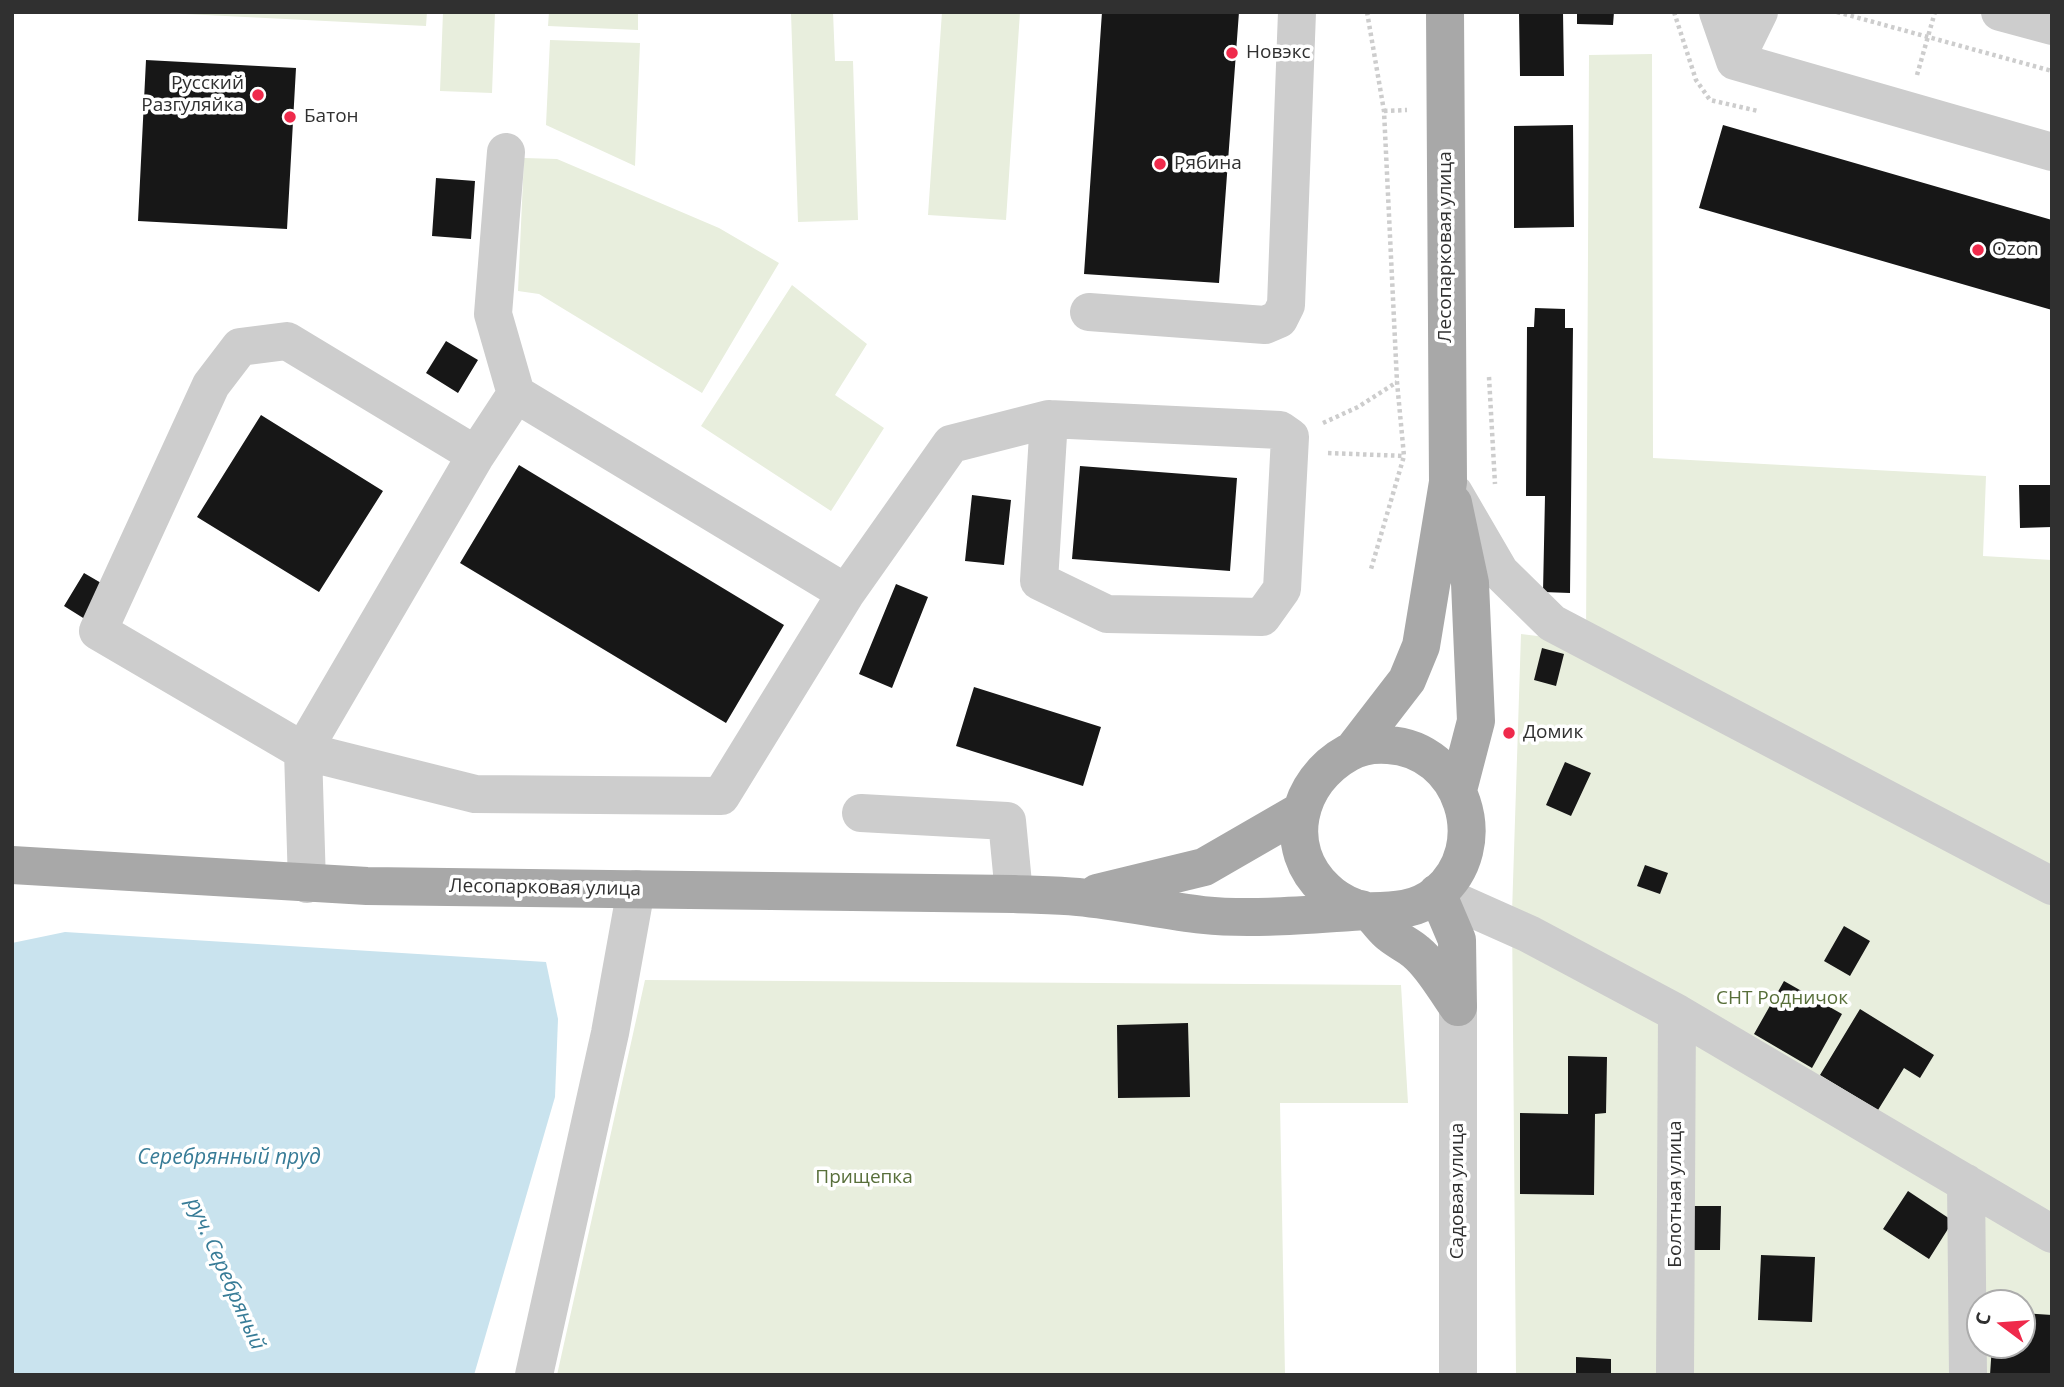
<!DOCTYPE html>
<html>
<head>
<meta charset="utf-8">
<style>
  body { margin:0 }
  #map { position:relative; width:2064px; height:1387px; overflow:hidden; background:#fff; font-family:"Open Sans",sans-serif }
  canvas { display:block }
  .frame { position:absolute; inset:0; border:14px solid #303030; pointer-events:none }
  .north { position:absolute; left:1966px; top:1289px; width:70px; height:70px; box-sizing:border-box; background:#fff; border:2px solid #acacac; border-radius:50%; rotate:286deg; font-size:19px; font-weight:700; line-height:28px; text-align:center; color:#303030 }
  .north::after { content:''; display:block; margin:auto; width:24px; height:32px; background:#ef2a4b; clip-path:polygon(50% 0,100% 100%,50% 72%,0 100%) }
</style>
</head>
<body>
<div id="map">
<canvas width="2064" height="1387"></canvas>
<div class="frame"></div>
<div class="north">С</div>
</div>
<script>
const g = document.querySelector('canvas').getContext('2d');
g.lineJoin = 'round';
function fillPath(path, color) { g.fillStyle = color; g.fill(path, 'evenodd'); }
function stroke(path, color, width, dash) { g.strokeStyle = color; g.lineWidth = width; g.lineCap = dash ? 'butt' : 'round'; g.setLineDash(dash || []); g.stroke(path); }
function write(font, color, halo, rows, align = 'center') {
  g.font = font + ' "Open Sans",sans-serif'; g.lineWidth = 7; g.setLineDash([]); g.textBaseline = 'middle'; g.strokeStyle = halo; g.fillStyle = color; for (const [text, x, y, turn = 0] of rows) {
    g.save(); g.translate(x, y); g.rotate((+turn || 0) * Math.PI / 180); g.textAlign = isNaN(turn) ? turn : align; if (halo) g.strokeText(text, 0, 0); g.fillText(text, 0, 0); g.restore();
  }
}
fillPath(new Path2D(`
  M 145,12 L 427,12 L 426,26 Z
  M 443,12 L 495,12 L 492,93 L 440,91 Z
  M 549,12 L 638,12 L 638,30 L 548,26 Z
  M 833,12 L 835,61 L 853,61 L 858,220 L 798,222 L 791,13 Z
  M 942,12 L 1020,12 L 1006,220 L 928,215 Z
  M 550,40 L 640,43 L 635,166 L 546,125 Z
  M 1652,54 L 1653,458 L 1986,476 L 1983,556 L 2052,560 L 2052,1375 L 1516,1375 L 1512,913 L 1521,634 L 1586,642 L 1589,55 ZM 1980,1303 L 2022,1303 L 2022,1345 L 1980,1345 Z
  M 524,158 L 557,159 L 719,228 L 779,263 L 702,393 L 539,294 L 518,291 Z
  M 792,285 L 867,344 L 835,395 L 884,428 L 831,511 L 701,426 Z
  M 645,980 L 1401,985 L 1408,1103 L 1280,1103 L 1285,1375 L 557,1375 Z`), '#e8eedd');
fillPath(new Path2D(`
  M 65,932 L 546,962 L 558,1019 L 555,1097 L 474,1375 L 12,1375 L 12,943 Z`), '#c9e3ee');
fillPath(new Path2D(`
  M 1102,12 L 1239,12 L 1219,283 L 1084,274 Z
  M 1519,12 L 1563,12 L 1564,76 L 1520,76 Z
  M 1577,12 L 1614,12 L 1613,25 L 1577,24 Z
  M 146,60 L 296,68 L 287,229 L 138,221 Z
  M 1573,125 L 1574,227 L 1514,228 L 1514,126 Z
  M 1723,125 L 2052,220 L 2052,310 L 1699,208 Z
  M 436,178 L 475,181 L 471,239 L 432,236 Z
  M 1535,308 L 1565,309 L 1565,328 L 1573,328 L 1570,593 L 1543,592 L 1545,496 L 1526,496 L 1527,327 L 1534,327 Z
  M 446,341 L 478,360 L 458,393 L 426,373 Z
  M 261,415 L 383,491 L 319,592 L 197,517 Z
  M 519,465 L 784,625 L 726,723 L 460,563 Z
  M 1080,466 L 1237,478 L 1230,571 L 1072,559 Z
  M 2019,485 L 2052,485 L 2052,527 L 2020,528 Z
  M 972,495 L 1011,500 L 1004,565 L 965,561 Z
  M 84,573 L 108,587 L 88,621 L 64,606 Z
  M 896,584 L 928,597 L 892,688 L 859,674 Z
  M 1542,648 L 1564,654 L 1556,686 L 1534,680 Z
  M 974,687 L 1101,727 L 1083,786 L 956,746 Z
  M 1565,762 L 1591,773 L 1571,816 L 1546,805 Z
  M 1645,865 L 1668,873 L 1660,894 L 1637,886 Z
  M 1844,926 L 1870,941 L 1850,976 L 1824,961 Z
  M 1784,981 L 1842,1014 L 1812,1068 L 1754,1034 Z
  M 1860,1009 L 1934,1055 L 1920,1078 L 1904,1068 L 1878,1110 L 1820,1075 Z
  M 1188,1023 L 1190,1097 L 1118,1098 L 1117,1025 Z
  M 1568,1056 L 1607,1057 L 1606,1113 L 1595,1114 L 1594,1195 L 1520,1194 L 1520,1113 L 1568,1114 Z
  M 1908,1191 L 1953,1221 L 1929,1259 L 1883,1229 Z
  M 1693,1206 L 1721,1206 L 1720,1250 L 1693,1250 Z
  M 1761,1255 L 1815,1257 L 1812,1322 L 1758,1320 Z
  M 2022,1313 L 2052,1315 L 2052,1375 L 1990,1375 L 1992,1345 L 2022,1345 Z
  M 1576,1357 L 1611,1359 L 1611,1375 L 1576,1375 Z`), '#171717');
stroke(new Path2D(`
  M 1367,12 L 1384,111 L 1397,382 L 1404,456 L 1371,569
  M 1674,12 L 1696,80 L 1710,100 L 1758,111
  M 1837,12 L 2052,71
  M 1917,75 L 1935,12
  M 1384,111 L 1407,110
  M 1489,377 L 1495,484
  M 1323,423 L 1358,407 L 1397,382
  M 1328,453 L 1404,456`), '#cdcdcd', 4.5, [3.5, 3.5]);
stroke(new Path2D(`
  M 1718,12 L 1735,61 L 2052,152
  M 2000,12 L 2052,26
  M 1735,61 L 1759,12
  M 506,152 L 493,314 L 516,394
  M 1089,312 L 1265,325 L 1279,319 L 1286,305 L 1297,12
  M 1454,493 L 1500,572 L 1552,623 L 2052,886
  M 846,593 L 951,444 L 1049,419 L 1280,430 L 1290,437 L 1282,589 L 1262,617 L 1107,614 L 1039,581 L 1049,419
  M 861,813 L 1007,821 L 1014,894
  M 307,884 L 303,751 L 98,631 L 211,385 L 240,347 L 287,341 L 476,455 L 516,394 L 846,593 L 721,796 L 475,794 L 303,751 L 476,455
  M 1437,893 L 1529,934 L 1677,1013 L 2052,1234
  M 1458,1007 L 1458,1375
  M 1966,1183 L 1968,1375
  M 534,1375 L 610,1033 L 636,889
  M 1675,1375 L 1677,1013`), '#cdcdcd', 38);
stroke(new Path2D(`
  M 1453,503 L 1470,583 L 1476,721 L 1458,790
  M 1353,750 L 1407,680 L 1421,646 L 1448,482 L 1445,12
  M 12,865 L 367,886 L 1014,894 C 1035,895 1057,895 1078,897 C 1120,901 1161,910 1203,915 C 1249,920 1306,915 1351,912 C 1382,910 1411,915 1437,894 C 1495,846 1462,749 1388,745 C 1375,744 1360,746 1348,753 C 1297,781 1280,848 1326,890 C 1333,897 1343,903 1353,907 C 1357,909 1363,909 1368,912 C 1376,917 1382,928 1390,934 C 1398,941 1408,945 1416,952 C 1433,966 1445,989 1458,1007
  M 1097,893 L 1204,867 L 1301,811
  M 1437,893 L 1457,940 L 1458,1007`), '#a8a8a8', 38);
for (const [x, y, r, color] of [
  [1232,53,7,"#ef2a4b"],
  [258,95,7,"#ef2a4b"],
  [290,117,7,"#ef2a4b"],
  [1160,164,7,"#ef2a4b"],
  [1978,250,7,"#ef2a4b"],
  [1509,733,7,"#ef2a4b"]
]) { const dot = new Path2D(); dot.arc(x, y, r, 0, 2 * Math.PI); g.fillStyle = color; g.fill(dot); stroke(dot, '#fff', 2.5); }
write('19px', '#303030', '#fff', [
  ["Новэкс",1246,53],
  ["Русский",244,84,"right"],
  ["Разгуляйка",244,106,"right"],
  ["Батон",304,117],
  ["Рябина",1174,164],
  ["Ozon",1992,250],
  ["Домик",1523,733]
], 'left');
write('19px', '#303030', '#fff', [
  ["Лесопарковая улица",1446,247,-90],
  ["Лесопарковая улица",545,888,1],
  ["Садовая улица",1458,1191,-90],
  ["Болотная улица",1676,1194,-90]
]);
write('19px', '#586f3a', '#fff', [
  ["СНТ Родничок",1782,999],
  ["Прищепка",864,1178]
]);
write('italic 21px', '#387c97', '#fff', [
  ["Серебрянный пруд",229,1158],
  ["руч. Серебряный",225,1274,66]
]);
</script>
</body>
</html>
